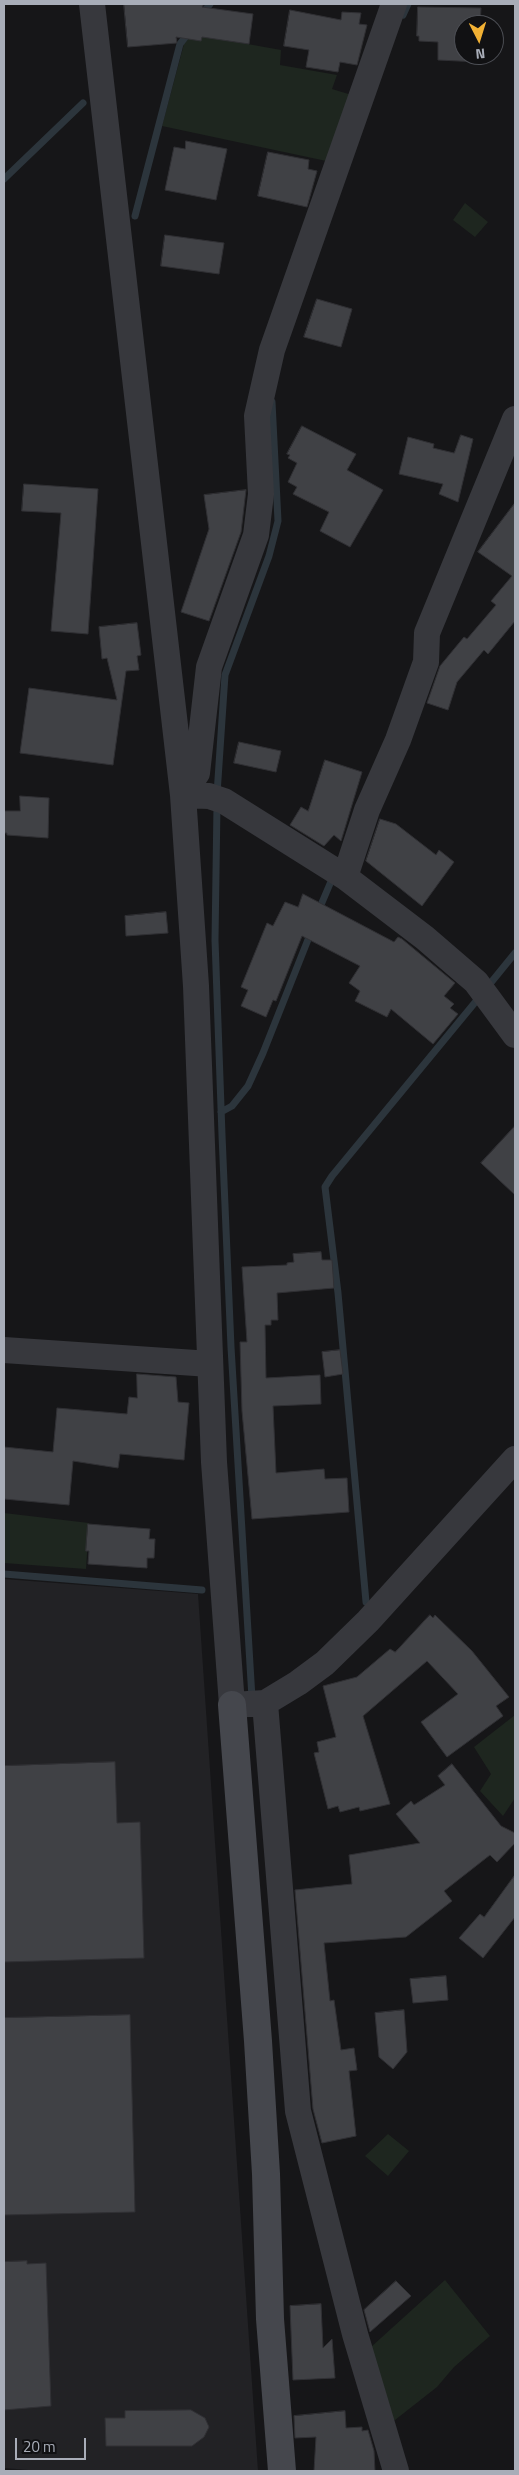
<!DOCTYPE html>
<html>
<head>
<meta charset="utf-8">
<style>
  body { margin:0 }
  #map { position:relative; width:519px; height:2475px; overflow:hidden; background:#161618; font-family:"Titillium Web",sans-serif }
  canvas { display:block }
  .frame { position:absolute; inset:0; border:5px solid #a8adb8; pointer-events:none }
  .north { position:absolute; left:454px; top:15px; width:50px; height:50px; box-sizing:border-box; background:#111113; border:1px solid #4d4f55; border-radius:50%; rotate:175deg; font-size:14px; font-weight:700; line-height:20px; text-align:center; color:#a8adb8 }
  .north::after { content:''; display:block; margin:auto; width:18px; height:22px; background:#f2b134; clip-path:polygon(50% 0,100% 100%,50% 72%,0 100%) }
  .scale { position:absolute; left:15px; top:2438px; width:71px; height:22px; box-sizing:border-box; border:2px solid #a8adb8; border-top:0; padding-left:6px; font-size:15px; line-height:18px; white-space:nowrap; color:#a8adb8; -webkit-text-stroke:4px #111113; paint-order:stroke }
</style>
</head>
<body>
<div id="map">
<canvas width="519" height="2475"></canvas>
<div class="frame"></div>
<div class="north">N</div>
<div class="scale">20 m</div>
</div>
<script>
const g = document.querySelector('canvas').getContext('2d');
g.lineJoin = 'round';
function fillPath(path, color) { g.fillStyle = color; g.fill(path, 'evenodd'); }
function stroke(path, color, width, dash) { g.strokeStyle = color; g.lineWidth = width; g.lineCap = dash ? 'butt' : 'round'; g.setLineDash(dash || []); g.stroke(path); }
fillPath(new Path2D(`
  M 4,1579 L 198,1594 L 258,2471 L 40,2471 L 4,2468 Z`), '#222225');
fillPath(new Path2D(`
  M 192,34 L 281,50 L 280,65 L 337,75 L 332,89 L 355,96 L 331,162 L 162,126 L 184,44 Z
  M 465,203 L 488,222 L 475,237 L 453,220 Z
  M 4,1513 L 89,1523 L 86,1569 L 4,1563 Z
  M 515,1715 L 515,1798 L 503,1816 L 480,1791 L 491,1774 L 474,1747 Z
  M 388,2134 L 409,2151 L 388,2176 L 365,2156 Z
  M 445,2280 L 490,2336 L 454,2367 L 437,2387 L 395,2420 L 386,2417 L 371,2347 Z`), '#1e261f');
stroke(new Path2D(`
  M 202,14 L 210,4
  M 403,15 L 408,4
  M 4,179 L 83,103
  M 135,216 L 180,44 L 190,31
  M 217,794 L 225,675 L 269,556 L 278,521 L 272,402
  M 217,805 L 215,940 L 222,1135 L 231,1347 L 252,1698
  M 318,912 L 332,879
  M 489,985 L 515,953
  M 221,1112 L 232,1106 L 248,1086 L 263,1053 L 311,932
  M 4,1574 L 202,1590
  M 366,1602 L 338,1293 L 325,1187 L 332,1176 L 477,1000`), '#2c353c', 7);
const building = new Path2D(`
  M 124,4 L 204,4 L 202,7 L 253,14 L 249,44 L 202,37 L 201,41 L 176,37 L 177,43 L 128,47 Z
  M 418,7 L 481,8 L 480,25 L 464,25 L 464,55 L 479,55 L 479,62 L 438,60 L 438,42 L 419,41 L 419,36 L 417,36 Z
  M 290,10 L 341,20 L 342,12 L 361,13 L 359,24 L 367,25 L 357,65 L 340,62 L 338,72 L 306,67 L 309,50 L 284,46 Z
  M 186,141 L 227,149 L 216,200 L 165,190 L 174,147 L 185,149 Z
  M 268,152 L 309,160 L 308,169 L 317,171 L 307,207 L 258,196 Z
  M 165,235 L 224,243 L 219,274 L 161,266 Z
  M 317,299 L 352,309 L 341,347 L 304,337 Z
  M 302,426 L 356,454 L 347,470 L 383,490 L 350,547 L 320,531 L 329,512 L 293,494 L 297,487 L 288,482 L 297,463 L 288,458 L 290,455 L 287,454 Z
  M 461,435 L 473,439 L 458,502 L 439,494 L 443,484 L 399,474 L 408,437 L 434,444 L 433,448 L 454,453 Z
  M 24,484 L 98,489 L 88,634 L 51,631 L 61,513 L 22,511 Z
  M 246,490 L 241,532 L 209,621 L 181,612 L 209,529 L 204,495 Z
  M 515,503 L 515,621 L 488,654 L 484,650 L 457,682 L 448,710 L 427,703 L 440,666 L 464,637 L 467,639 L 496,605 L 491,601 L 512,576 L 478,552 Z
  M 137,623 L 141,655 L 137,656 L 139,670 L 126,671 L 113,765 L 20,753 L 29,688 L 117,700 L 107,658 L 102,659 L 99,627 Z
  M 239,742 L 281,751 L 276,772 L 234,763 Z
  M 325,760 L 362,772 L 341,841 L 334,835 L 324,846 L 290,825 L 301,807 L 308,811 Z
  M 20,796 L 49,798 L 48,838 L 7,835 L 7,833 L 4,833 L 4,811 L 20,811 Z
  M 380,819 L 396,824 L 436,855 L 439,850 L 454,862 L 422,906 L 366,861 Z
  M 303,894 L 394,942 L 398,937 L 402,939 L 455,983 L 444,996 L 454,1004 L 450,1008 L 458,1014 L 433,1044 L 391,1009 L 387,1017 L 355,1001 L 360,991 L 349,983 L 360,966 L 302,936 L 276,1001 L 273,1000 L 266,1017 L 241,1006 L 248,990 L 241,987 L 267,923 L 273,926 L 285,902 L 298,907 Z
  M 166,912 L 168,933 L 126,936 L 125,916 Z
  M 515,1126 L 515,1195 L 481,1163 Z
  M 321,1252 L 322,1260 L 332,1260 L 334,1288 L 277,1293 L 278,1320 L 271,1320 L 271,1325 L 265,1325 L 266,1378 L 320,1375 L 321,1404 L 273,1406 L 276,1473 L 324,1469 L 325,1479 L 347,1478 L 349,1512 L 252,1519 L 242,1411 L 240,1342 L 247,1342 L 242,1267 L 287,1265 L 287,1263 L 294,1262 L 293,1254 Z
  M 340,1350 L 343,1374 L 325,1377 L 322,1352 Z
  M 137,1374 L 176,1377 L 178,1402 L 189,1403 L 184,1460 L 120,1454 L 118,1468 L 73,1461 L 69,1505 L 4,1499 L 4,1447 L 53,1452 L 57,1408 L 127,1414 L 129,1397 L 137,1398 Z
  M 88,1524 L 150,1529 L 149,1539 L 155,1539 L 154,1558 L 147,1558 L 147,1568 L 88,1564 L 89,1551 L 86,1551 Z
  M 430,1615 L 433,1618 L 435,1615 L 472,1651 L 509,1697 L 496,1706 L 503,1716 L 447,1757 L 421,1722 L 458,1694 L 427,1661 L 363,1716 L 390,1804 L 360,1811 L 359,1807 L 340,1812 L 338,1806 L 328,1809 L 314,1753 L 319,1752 L 317,1742 L 336,1737 L 323,1686 L 357,1677 L 390,1649 L 395,1652 Z
  M 115,1762 L 117,1823 L 140,1822 L 144,1958 L 4,1962 L 4,1766 Z
  M 452,1764 L 501,1826 L 515,1833 L 515,1843 L 497,1862 L 490,1855 L 444,1891 L 452,1901 L 406,1937 L 324,1943 L 330,2001 L 334,2000 L 341,2050 L 354,2048 L 357,2070 L 349,2071 L 356,2136 L 322,2143 L 313,2109 L 295,1890 L 352,1884 L 349,1855 L 420,1843 L 396,1814 L 411,1801 L 414,1805 L 445,1785 L 438,1776 Z
  M 515,1875 L 515,1917 L 483,1958 L 459,1938 L 480,1914 L 484,1917 Z
  M 446,1976 L 448,2000 L 413,2003 L 410,1979 Z
  M 404,2010 L 407,2052 L 393,2069 L 379,2057 L 375,2013 Z
  M 130,2015 L 135,2212 L 4,2215 L 4,2018 Z
  M 27,2261 L 27,2264 L 46,2263 L 51,2406 L 4,2410 L 4,2262 Z
  M 396,2281 L 411,2296 L 370,2332 L 364,2310 Z
  M 321,2304 L 323,2348 L 332,2339 L 335,2378 L 293,2380 L 290,2306 Z
  M 191,2410 L 205,2418 L 209,2427 L 204,2437 L 192,2446 L 106,2446 L 105,2418 L 125,2418 L 125,2411 Z
  M 345,2411 L 346,2428 L 362,2427 L 362,2431 L 368,2430 L 374,2451 L 375,2471 L 314,2471 L 316,2437 L 295,2438 L 294,2416 Z`);
fillPath(building, '#404145');
stroke(building, '#303034', 1);
stroke(new Path2D(`
  M 92,4 L 183,795 L 196,986 L 214,1462 L 232,1705 L 265,1703 L 298,1683 L 325,1663 L 368,1621 L 515,1459
  M 183,794 L 197,773 L 209,667 L 256,535 L 261,494 L 257,416 L 272,350 L 394,4
  M 183,795 L 209,796 L 224,801 L 345,877 L 425,938 L 476,982 L 515,1035
  M 345,877 L 367,810 L 398,740 L 426,662 L 427,633 L 515,419
  M 4,1350 L 210,1364
  M 265,1703 L 298,2111 L 355,2334 L 396,2471`), '#37383d', 26);
stroke(new Path2D(`
  M 232,1705 L 258,2041 L 266,2174 L 270,2319 L 282,2471`), '#45474d', 28);
</script>
</body>
</html>
